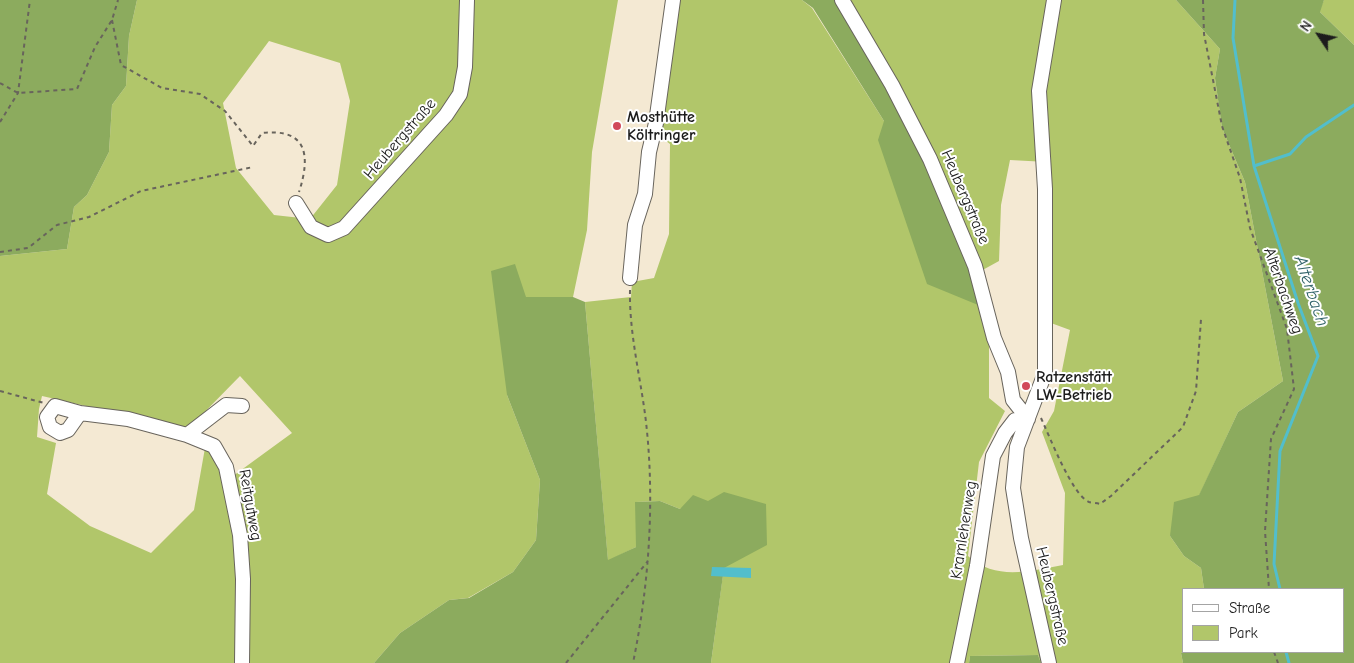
<!DOCTYPE html>
<html>
<head>
<meta charset="utf-8">
<style>
  body { margin:0 }
  #map { position:relative; width:1354px; height:663px; overflow:hidden; background:#f4e9d3; font-family:"Comic Neue",sans-serif }
  canvas { display:block }
  .legend { position:absolute; left:1182px; top:588px; width:162px; height:65px; box-sizing:border-box; background:#fff; border:1px solid #a4a4a4; margin:0; padding:6px 9px; list-style:none; font-size:15px; color:#1c1c1c }
  .legend li { display:flex; align-items:center; gap:10px; height:25px }
  .legend b { width:25px; border:1px solid #a4a4a4 }
  .north { position:absolute; left:1294px; top:10px; width:50px; height:50px; -webkit-text-stroke:4px #fff; paint-order:stroke; rotate:304deg; font-size:14px; font-weight:700; line-height:20px; text-align:center; color:#1c1c1c }
  .north::after { content:''; display:block; margin:auto; width:18px; height:22px; background:#1c1c1c; clip-path:polygon(50% 0,100% 100%,50% 72%,0 100%) }
</style>
</head>
<body>
<div id="map">
<canvas width="1354" height="663"></canvas>
<ul class="legend">
<li><b style="height:6px;background:#fff"></b>Straße</li>
<li><b style="height:14px;background:#b1c66a"></b>Park</li>
</ul>
<div class="north">N</div>
</div>
<script>
const g = document.querySelector('canvas').getContext('2d');
g.lineJoin = 'round';
function fillPath(path, color) { g.fillStyle = color; g.fill(path, 'evenodd'); }
function stroke(path, color, width, dash) { g.strokeStyle = color; g.lineWidth = width; g.lineCap = dash ? 'butt' : 'round'; g.setLineDash(dash || []); g.stroke(path); }
function write(font, color, halo, rows, align = 'center') {
  g.font = font + ' "Comic Neue",sans-serif'; g.lineWidth = 4; g.setLineDash([]); g.textBaseline = 'middle'; g.strokeStyle = halo; g.fillStyle = color; for (const [text, x, y, turn = 0] of rows) {
    g.save(); g.translate(x, y); g.rotate((+turn || 0) * Math.PI / 180); g.textAlign = isNaN(turn) ? turn : align; if (halo) g.strokeText(text, 0, 0); g.fillText(text, 0, 0); g.restore();
  }
}
fillPath(new Path2D(`
  M 137,0 L 618,0 L 592,152 L 587,230 L 573,297 L 526,297 L 507,395 L 540,480 L 536,540 L 513,572 L 468,598 L 449,600 L 400,633 L 374,663 L 0,663 L 0,256 L 67,249 L 74,207 L 87,195 L 109,152 L 112,105 L 126,86 L 129,36 ZM 269,41 L 340,63 L 350,101 L 337,185 L 310,219 L 274,215 L 236,168 L 223,103 ZM 240,376 L 292,433 L 233,476 L 215,444 L 205,448 L 194,510 L 151,553 L 90,526 L 47,494 L 56,443 L 37,437 L 39,409 L 42,396 L 188,429 Z
  M 676,0 L 802,0 L 812,8 L 884,121 L 983,307 L 989,346 L 989,398 L 1005,411 L 979,462 L 968,556 C 996,581 1029,571 1063,565 L 1065,493 L 1042,432 L 1054,411 L 1070,330 L 1051,323 L 1047,162 L 1010,160 L 1001,205 L 999,261 L 979,272 L 841,0 L 1176,0 L 1220,49 L 1215,78 L 1222,128 L 1245,182 L 1283,381 L 1238,412 L 1199,496 L 1170,536 L 1184,556 L 1201,568 L 1204,589 L 1183,589 L 1184,652 L 1181,653 L 1183,663 L 1041,663 L 1038,655 L 970,656 L 969,663 L 711,663 L 724,567 L 708,501 L 680,509 L 660,501 L 636,502 L 636,547 L 608,561 L 585,302 L 631,297 L 632,282 L 654,278 L 669,234 L 670,144 L 657,134 Z
  M 1324,0 L 1354,0 L 1354,45 L 1319,11 Z`), '#b1c66a');
fillPath(new Path2D(`
  M 0,0 L 137,0 L 129,36 L 126,86 L 112,105 L 109,152 L 87,195 L 74,207 L 67,249 L 0,256 Z
  M 802,0 L 841,0 L 945,194 L 983,307 L 927,284 L 878,140 L 884,121 L 813,8 Z
  M 1176,0 L 1324,0 L 1320,12 L 1354,45 L 1354,663 L 1183,663 L 1181,653 L 1184,652 L 1343,652 L 1343,589 L 1204,589 L 1201,568 L 1184,556 L 1170,536 L 1174,502 L 1199,495 L 1238,412 L 1283,381 L 1245,182 L 1222,128 L 1215,78 L 1220,49 Z
  M 515,264 L 526,297 L 573,297 L 585,302 L 608,560 L 636,547 L 635,502 L 660,501 L 680,509 L 693,495 L 708,501 L 724,492 L 766,504 L 767,545 L 724,568 L 711,663 L 374,663 L 400,633 L 449,600 L 469,598 L 513,572 L 536,540 L 540,480 L 507,395 L 491,271 Z
  M 1038,655 L 1041,663 L 969,663 L 970,656 Z`), '#8cab5e');
fillPath(new Path2D(`
  M 712,567 L 751,568 L 751,578 L 711,576 Z`), '#52becc');
stroke(new Path2D(`
  M 1235,0 L 1233,38 L 1254,166 L 1298,303 L 1318,356 L 1280,451 L 1274,564 L 1280,589
  M 1254,166 L 1290,154 L 1306,137 L 1354,105
  M 1286,652 L 1289,663`), '#52becc', 3);
const minor = new Path2D(`
  M 842,0 L 892,85 L 930,159 L 975,266 L 994,338 L 1008,372 L 1013,400 L 1028,419
  M 296,203 L 311,227 L 328,235 L 344,228 L 446,115 L 460,94 L 465,67 L 467,0
  M 630,278 L 635,225 L 645,194 L 649,152 L 656,123 L 673,0
  M 80,413 L 68,430 L 60,433 L 50,427 L 47,417 L 55,406 L 80,413 L 128,419 L 187,435 L 214,446 L 226,467 L 240,535 L 243,579 L 242,663
  M 187,435 L 226,405 L 242,406
  M 957,663 L 977,566 L 993,456 L 1005,433 L 1015,420 L 1028,419
  M 1049,663 L 1021,538 L 1013,488 L 1017,447 L 1045,373 L 1045,189 L 1039,91 L 1054,0`);
stroke(minor, '#68645c', 16);
stroke(new Path2D(`
  M 1203,0 L 1204,34 L 1222,126 L 1240,178 L 1250,228 L 1287,329 L 1294,389 L 1271,439 L 1265,531 L 1269,589
  M 112,20 L 121,65 L 162,88 L 200,94 L 225,111 L 253,146 L 262,133 C 307,128 311,155 299,192
  M 0,83 L 18,93 L 77,89 L 95,47 L 112,20 L 118,0
  M 0,122 L 18,93 L 30,0
  M 0,252 L 28,248 L 57,225 L 89,217 L 141,191 L 253,167
  M 630,290 C 629,334 641,379 646,422 C 655,501 649,585 633,663
  M 0,391 L 44,403
  M 1041,418 C 1049,435 1072,495 1089,502 C 1092,503 1097,503 1100,504 L 1111,496 L 1183,427 L 1196,391 L 1201,319
  M 1274,652 L 1278,663
  M 566,663 L 648,561`), '#68645c', 2, [4, 4]);
stroke(minor, '#fff', 14);
for (const [x, y, r, color] of [
  [617,126,5,"#d1495b"],
  [1026,386,5,"#d1495b"]
]) { const dot = new Path2D(); dot.arc(x, y, r, 0, 2 * Math.PI); g.fillStyle = color; g.fill(dot); stroke(dot, '#fff', 2); }
write('bold 16px', '#1c1c1c', '#fff', [
  ["Mosthütte",627,117],
  ["Költringer",627,135],
  ["Ratzenstätt",1036,377],
  ["LW-Betrieb",1036,395]
], 'left');
write('16px', '#1c1c1c', '#fff', [
  ["Heubergstraße",400,139,-49],
  ["Heubergstraße",965,197,67],
  ["Alterbachweg",1283,291,71],
  ["Reitgutweg",250,505,80],
  ["Kramlehenweg",964,530,-81],
  ["Heubergstraße",1052,596,77]
]);
write('italic 18px', '#34656b', '#fff', [
  ["Alterbach",1311,291,71]
]);
</script>
</body>
</html>
